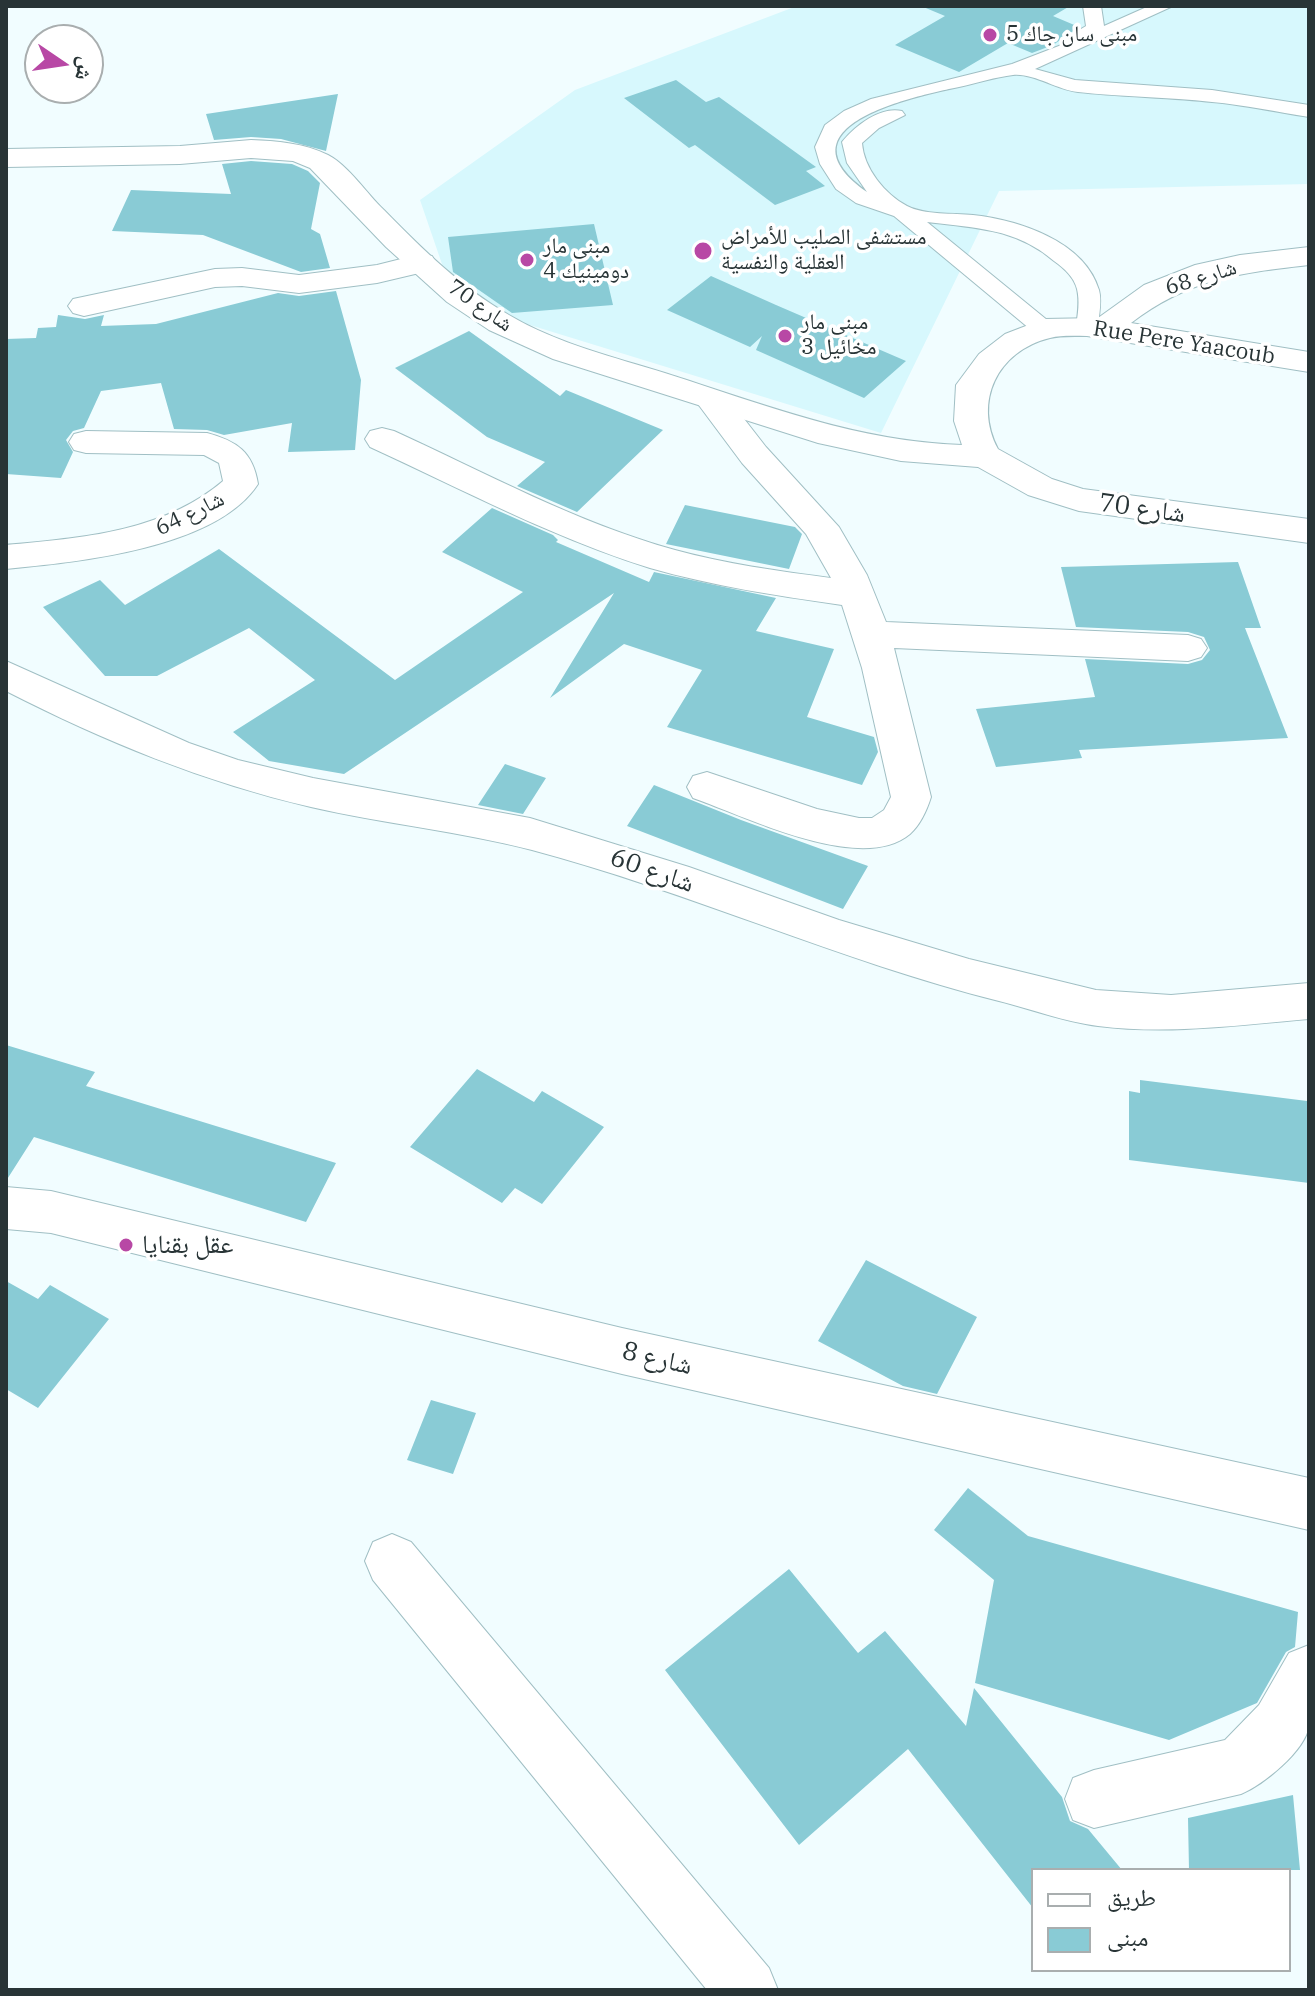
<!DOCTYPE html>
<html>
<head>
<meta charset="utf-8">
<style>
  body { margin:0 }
  #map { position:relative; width:1315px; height:1996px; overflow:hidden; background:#f1fdff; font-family:"IBM Plex Serif","Noto Naskh Arabic",serif }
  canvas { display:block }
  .frame { position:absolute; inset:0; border:8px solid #283436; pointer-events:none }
  .legend { position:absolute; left:1031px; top:1868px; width:260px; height:104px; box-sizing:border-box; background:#fff; border:2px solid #a9aeaf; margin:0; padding:10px 14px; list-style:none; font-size:24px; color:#283436 }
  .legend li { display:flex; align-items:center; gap:16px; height:40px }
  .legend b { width:40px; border:2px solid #a9aeaf }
  .north { position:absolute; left:24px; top:24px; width:80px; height:80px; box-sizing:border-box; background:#fff; border:2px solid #a9aeaf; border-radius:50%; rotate:103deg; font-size:22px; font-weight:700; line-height:32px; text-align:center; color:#283436 }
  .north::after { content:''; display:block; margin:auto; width:28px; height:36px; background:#b848a5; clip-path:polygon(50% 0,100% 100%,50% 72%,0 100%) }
</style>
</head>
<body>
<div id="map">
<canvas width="1315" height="1996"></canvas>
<div class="frame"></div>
<ul class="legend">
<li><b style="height:10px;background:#fff"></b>طريق</li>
<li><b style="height:22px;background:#89cbd5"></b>مبنى</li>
</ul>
<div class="north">ش</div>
</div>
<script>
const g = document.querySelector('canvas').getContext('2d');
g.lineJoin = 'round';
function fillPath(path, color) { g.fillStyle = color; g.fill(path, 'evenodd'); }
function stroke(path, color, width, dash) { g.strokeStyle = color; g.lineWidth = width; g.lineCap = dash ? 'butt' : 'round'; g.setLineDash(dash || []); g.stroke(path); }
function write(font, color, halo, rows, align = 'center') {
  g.font = font + ' "IBM Plex Serif","Noto Naskh Arabic",serif'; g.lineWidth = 7; g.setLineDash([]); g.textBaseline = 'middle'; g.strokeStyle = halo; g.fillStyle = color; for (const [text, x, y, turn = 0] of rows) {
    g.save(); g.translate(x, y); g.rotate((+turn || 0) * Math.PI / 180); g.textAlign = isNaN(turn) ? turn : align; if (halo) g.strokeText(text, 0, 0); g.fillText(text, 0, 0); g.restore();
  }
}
fillPath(new Path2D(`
  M 797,6 L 1309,6 L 1309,184 L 999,191 L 881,433 L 455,302 L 420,200 L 575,90 Z`), '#d7f8fd');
fillPath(new Path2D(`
  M 921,6 L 1070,6 L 1053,16 L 1079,27 L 1053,45 L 1032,53 L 1008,43 L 959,72 L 895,45 L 945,16 Z
  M 676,80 L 706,102 L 719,97 L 816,167 L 806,171 L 825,186 L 775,205 L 695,145 L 689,148 L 624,98 Z
  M 338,94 L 326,151 L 281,139 L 251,137 L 214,140 L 206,114 Z
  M 251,161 L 292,164 L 308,171 L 320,183 L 311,229 L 320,234 L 330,268 L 301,272 L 203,235 L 112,231 L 131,190 L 231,194 L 222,164 Z
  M 594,224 L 613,305 L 512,313 L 453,272 L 448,237 Z
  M 711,276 L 776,305 L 906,361 L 864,398 L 756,350 L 762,336 L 750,347 L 667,310 Z
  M 336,291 L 361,380 L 355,450 L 288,452 L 292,423 L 224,435 L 207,430 L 174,429 L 161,383 L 101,391 L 84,428 L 73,431 L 66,440 L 73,452 L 61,478 L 6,474 L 6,339 L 36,338 L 38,328 L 56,327 L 58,315 L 85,319 L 104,315 L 101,326 L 156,324 L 278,293 L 299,296 Z
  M 469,331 L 560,396 L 566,390 L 663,430 L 577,512 L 517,486 L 545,462 L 487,437 L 395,368 Z
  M 685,505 L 795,527 L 802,534 L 789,569 L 666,544 Z
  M 492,508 L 553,535 L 558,540 L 556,542 L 649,582 L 654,572 L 776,598 L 756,631 L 834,649 L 807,717 L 874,737 L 878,752 L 862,785 L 667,727 L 702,670 L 624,644 L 550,698 L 614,593 L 344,774 L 269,761 L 233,732 L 315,680 L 249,628 L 157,676 L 105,676 L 43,607 L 100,580 L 125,605 L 219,549 L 395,680 L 523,592 L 442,552 Z
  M 1238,562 L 1261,628 L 1245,628 L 1288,738 L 1079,750 L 1082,758 L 996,767 L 976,709 L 1095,697 L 1085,659 L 1188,664 L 1202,660 L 1210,650 L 1204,637 L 1188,632 L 1076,627 L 1061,567 Z
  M 505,764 L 546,778 L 523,814 L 478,805 Z
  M 654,785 L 741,820 L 868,866 L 843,909 L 627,826 Z
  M 6,1045 L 95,1072 L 86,1086 L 336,1163 L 306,1222 L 34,1137 L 6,1181 Z
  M 477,1069 L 534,1102 L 542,1091 L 604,1127 L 542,1204 L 515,1188 L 502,1203 L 410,1147 Z
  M 1140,1080 L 1307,1101 L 1309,1183 L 1129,1160 L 1129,1091 L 1140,1093 Z
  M 866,1260 L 977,1317 L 937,1394 L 903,1386 L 818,1341 Z
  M 6,1281 L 38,1299 L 50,1285 L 109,1319 L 38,1408 L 6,1389 Z
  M 431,1400 L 476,1413 L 453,1474 L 407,1460 Z
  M 968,1488 L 1028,1536 L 1298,1612 L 1295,1647 L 1286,1652 L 1257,1703 L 1169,1740 L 975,1683 L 994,1580 L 934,1530 Z
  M 789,1569 L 858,1653 L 885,1631 L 966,1726 L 974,1688 L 1062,1797 L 1070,1821 L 1088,1829 L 1122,1870 L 1033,1870 L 1033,1908 L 908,1749 L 799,1845 L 665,1670 Z
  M 1293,1795 L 1300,1870 L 1189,1870 L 1188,1818 Z`), '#89cbd5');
const lane = new Path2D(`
  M 1083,6 L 1101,6 L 1104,26 L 1149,6 L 1173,6 L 1035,69 L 1075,80 L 1212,90 L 1309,105 L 1309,117 C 1277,112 1245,105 1212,102 C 1168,97 1123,97 1078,92 C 1057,90 1034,73 1013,75 C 996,77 977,83 959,87 C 910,97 775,127 867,192 L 847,163 L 842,142 C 855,126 880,106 902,111 L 905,115 L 879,128 L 862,143 C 864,169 885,194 907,206 C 924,215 954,213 973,215 C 1017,220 1084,240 1099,290 C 1102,301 1099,314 1098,326 L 1087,333 L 1076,326 C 1078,314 1080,301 1077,289 C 1074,277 1064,268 1054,261 C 1016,228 974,228 927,222 L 1052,324 L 1055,329 L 1044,336 L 1036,334 L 894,216 L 856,203 L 836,189 L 820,164 L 815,147 L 825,125 L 844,111 L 871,99 L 1012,64 L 1064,44 L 1066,38 L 1086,26 Z`);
const street = new Path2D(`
  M 421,254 L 432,256 L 436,263 L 432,270 L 377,283 L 299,293 L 242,286 L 215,287 L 84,316 L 73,313 L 68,306 L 73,299 L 215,269 L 242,268 L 299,275 L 377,265 Z
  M 712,390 L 724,393 L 766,447 L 839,527 L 867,575 L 886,622 L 1188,635 L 1201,639 L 1207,648 L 1201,657 L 1188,661 L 894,648 L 931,797 C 927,810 920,825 910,834 C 861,875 745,816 693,798 L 687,787 L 693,776 L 707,772 L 817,809 L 859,818 L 872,818 L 884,810 L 891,797 L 862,668 L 842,605 C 778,596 713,586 650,568 C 553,538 462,489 370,447 L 365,439 L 370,431 L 382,428 L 394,431 C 486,473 577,523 675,550 C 726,564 779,571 831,578 L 806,534 L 742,463 L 695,400 L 700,393 Z
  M 86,431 L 207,433 C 237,441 253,452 258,484 C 216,549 77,562 6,569 L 6,545 C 82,538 163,532 223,481 L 219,463 L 204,455 L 86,453 L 74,450 L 69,442 L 74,434 Z
  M 6,661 L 189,743 L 238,760 L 313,778 L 530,818 L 689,867 L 839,920 L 969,959 L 1096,990 L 1171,995 L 1309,983 L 1309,1019 C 1239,1025 1169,1035 1098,1026 C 1065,1022 1031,1009 999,1001 C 840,961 690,892 532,850 C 459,831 384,824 311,807 C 203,782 104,741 6,691 Z
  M 392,1534 L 411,1542 L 769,1968 L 778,1990 L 707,1990 L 373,1580 L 365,1561 L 373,1542 Z
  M 1309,1645 C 1309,1671 1313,1700 1309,1726 C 1305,1751 1263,1785 1241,1794 L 1094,1828 L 1073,1820 L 1065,1799 L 1073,1778 L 1094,1770 L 1225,1740 L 1259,1705 L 1289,1653 Z`);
const secondary = new Path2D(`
  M 251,140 C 276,141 305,143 328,155 C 349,166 367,194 384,210 C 422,249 462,288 509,315 C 558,344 614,357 668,374 C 764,405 860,442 962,445 L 954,421 L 956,385 L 979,354 L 1005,334 L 1044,319 L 1098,318 L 1144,285 L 1195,265 L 1240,255 L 1309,247 L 1309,265 C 1239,273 1188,279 1131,323 L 1309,352 L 1309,372 L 1087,336 C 1075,336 1061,335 1050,338 C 997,351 973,402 998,449 L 1052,479 L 1083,489 L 1309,519 L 1309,543 L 1079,511 L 1028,495 L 978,467 L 901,461 L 818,443 L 553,359 L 489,330 L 447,302 L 386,247 L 310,168 L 293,161 L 251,158 L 180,164 L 6,167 L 6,149 L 180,146 Z
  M 6,1187 L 51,1191 L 622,1328 L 1309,1478 L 1309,1530 L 622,1374 L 51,1233 L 6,1229 Z`);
stroke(lane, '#a0bfc4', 2);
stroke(street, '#a0bfc4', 2);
stroke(secondary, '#a0bfc4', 2);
fillPath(lane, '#fff');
fillPath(street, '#fff');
fillPath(secondary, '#fff');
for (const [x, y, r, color] of [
  [990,35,8,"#b848a5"],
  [703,251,10,"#b848a5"],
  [527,260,8,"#b848a5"],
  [785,336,8,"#b848a5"],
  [126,1245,8,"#b848a5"]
]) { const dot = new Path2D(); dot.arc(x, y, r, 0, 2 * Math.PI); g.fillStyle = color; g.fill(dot); stroke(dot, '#fff', 3); }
write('22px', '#283436', '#fff', [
  ["مبنى سان جاك 5",1006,35],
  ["مستشفى الصليب للأمراض",721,238],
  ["العقلية والنفسية",721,263],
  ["مبنى مار",543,247],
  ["دومينيك 4",543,272],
  ["مبنى مار",801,323],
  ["مخائيل 3",801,348]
], 'left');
write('22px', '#283436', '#fff', [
  ["شارع 68",1201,278,-17],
  ["شارع 70",480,306,35],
  ["Rue Pere Yaacoub",1184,343,9],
  ["شارع 64",190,514,-26]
]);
write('26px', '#283436', '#fff', [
  ["شارع 70",1142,509,8],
  ["شارع 60",652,871,19],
  ["شارع 8",657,1359,13]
]);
write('26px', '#283436', '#fff', [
  ["عقل بقنايا",142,1245]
], 'left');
</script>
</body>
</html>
